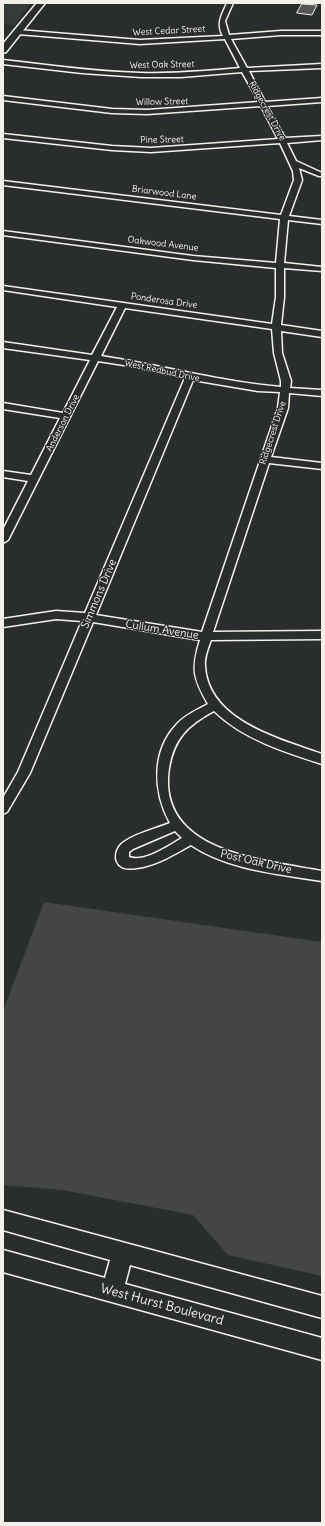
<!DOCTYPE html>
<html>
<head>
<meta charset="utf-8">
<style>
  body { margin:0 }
  #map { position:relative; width:325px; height:1526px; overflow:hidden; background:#2a2d2e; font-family:Delius,sans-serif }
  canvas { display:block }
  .frame { position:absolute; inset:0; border:4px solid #f4f1e8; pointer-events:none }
</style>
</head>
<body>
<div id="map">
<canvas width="325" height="1526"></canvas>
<div class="frame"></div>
</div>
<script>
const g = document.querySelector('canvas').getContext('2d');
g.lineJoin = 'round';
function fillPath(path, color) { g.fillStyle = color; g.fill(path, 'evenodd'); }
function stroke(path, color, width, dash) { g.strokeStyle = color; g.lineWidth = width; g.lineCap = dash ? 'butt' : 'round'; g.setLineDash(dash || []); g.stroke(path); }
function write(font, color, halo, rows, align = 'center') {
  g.font = font + ' Delius,sans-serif'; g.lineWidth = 3; g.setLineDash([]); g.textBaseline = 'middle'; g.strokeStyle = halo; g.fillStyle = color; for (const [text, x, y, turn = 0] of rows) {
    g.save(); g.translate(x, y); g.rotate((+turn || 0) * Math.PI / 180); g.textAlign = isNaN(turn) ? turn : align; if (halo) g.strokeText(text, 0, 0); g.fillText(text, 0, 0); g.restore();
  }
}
fillPath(new Path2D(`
  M 3,3 L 31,3 L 14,25 L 3,24 Z`), '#373a3a');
fillPath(new Path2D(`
  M 44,902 L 322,942 L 322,1276 L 228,1255 L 193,1215 L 63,1190 L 3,1185 L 3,1011 Z`), '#444645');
const building = new Path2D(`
  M 302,4 L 317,5 L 312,15 L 297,13 Z`);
fillPath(building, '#555756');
stroke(building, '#f4f1e8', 1);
const minor = new Path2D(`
  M 227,3 L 233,3 L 225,21 L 229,35 L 281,31 L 322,31 L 322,35 L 281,35 L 231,39 L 247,68 L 322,64 L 322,68 L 249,71 L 265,102 L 322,98 L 322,102 L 267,106 L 285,138 L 322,136 L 322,140 L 287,143 L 296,161 L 322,173 L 322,176 L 319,176 L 299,168 L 302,180 L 289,216 L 322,220 L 322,224 L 288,220 L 284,263 L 322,267 L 322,271 L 284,268 L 284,297 L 281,325 L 322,331 L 322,337 L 281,331 L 282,353 L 291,381 L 290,388 L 322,390 L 322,396 L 289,393 L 288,408 L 271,457 L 322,463 L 322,469 L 269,463 L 213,632 L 322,631 L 322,639 L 211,640 C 208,648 204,658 205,666 C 208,721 280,739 322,754 L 322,764 C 284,752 243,739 214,711 C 188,725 174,738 169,768 C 156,853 264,860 322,871 L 322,881 C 279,874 228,870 191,845 C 175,854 160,863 143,867 C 137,868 127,870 122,867 C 112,861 116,847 124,842 C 137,833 155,829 170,823 C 153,792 151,751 177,724 C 185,715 197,710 208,704 C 193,678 191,669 200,640 L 93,622 L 30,773 L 7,812 L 3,814 L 3,798 L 18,772 L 82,621 L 56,619 L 3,627 L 3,619 L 56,611 L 85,613 L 185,378 L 130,366 L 98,361 L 8,540 L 3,543 L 3,530 L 28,481 L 3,477 L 3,471 L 31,475 L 60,418 L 3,409 L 3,403 L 63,413 L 90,360 L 3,348 L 3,342 L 92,355 L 117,307 L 3,290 L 3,286 L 272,324 L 276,297 L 276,268 L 193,260 L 3,235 L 3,231 L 193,256 L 276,263 L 280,219 L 3,185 L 3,181 L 281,215 L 294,180 L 293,171 L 280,143 L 151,152 L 112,150 L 3,138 L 3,134 L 112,146 L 151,148 L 278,139 L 261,106 L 147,114 L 112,113 L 3,100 L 3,96 L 112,109 L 147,110 L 259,102 L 242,72 L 181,77 L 141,77 L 82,73 L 3,64 L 3,60 C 48,65 94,72 140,73 C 173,74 207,71 240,68 L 225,39 L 140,44 L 18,34 L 15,32 L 18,30 L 140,40 L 223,36 C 216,23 222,15 227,3 ZM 125,308 L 272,329 L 274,353 L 281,381 L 281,387 C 220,382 161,365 101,356 ZM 193,380 L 258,391 L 280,392 L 278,408 L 202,632 L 96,615 ZM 175,831 L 182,838 C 168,846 144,863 129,857 L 129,852 L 133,849 Z`);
const major = new Path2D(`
  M 37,3 L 45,3 L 6,52 L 3,53 L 3,44 Z
  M 3,1210 L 322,1296 L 322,1318 L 130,1265 L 125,1284 L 322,1338 L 322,1360 L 3,1272 L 3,1250 L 105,1278 L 110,1260 L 3,1230 Z`);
stroke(minor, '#f4f1e8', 3);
stroke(major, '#f4f1e8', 3);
fillPath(minor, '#2a2d2e');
fillPath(major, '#2a2d2e');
write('9px', '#f4f1e8', '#2a2d2e', [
  ["West Cedar Street",169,31,-3],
  ["West Oak Street",162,65,-1],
  ["Willow Street",162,102,-1],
  ["Ridgecrest Drive",267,111,61],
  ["Pine Street",162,140,-1],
  ["Briarwood Lane",164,193,7],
  ["Oakwood Avenue",163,244,7],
  ["Ponderosa Drive",164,301,8],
  ["West Redbud Drive",162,371,12],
  ["Anderson Drive",63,423,-63],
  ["Ridgecrest Drive",273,433,-72]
]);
write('11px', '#f4f1e8', '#2a2d2e', [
  ["Simmons Drive",99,594,-67],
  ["Cullum Avenue",162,630,9],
  ["Post Oak Drive",256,862,13]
]);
write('13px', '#f4f1e8', '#2a2d2e', [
  ["West Hurst Boulevard",162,1305,15]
]);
</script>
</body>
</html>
